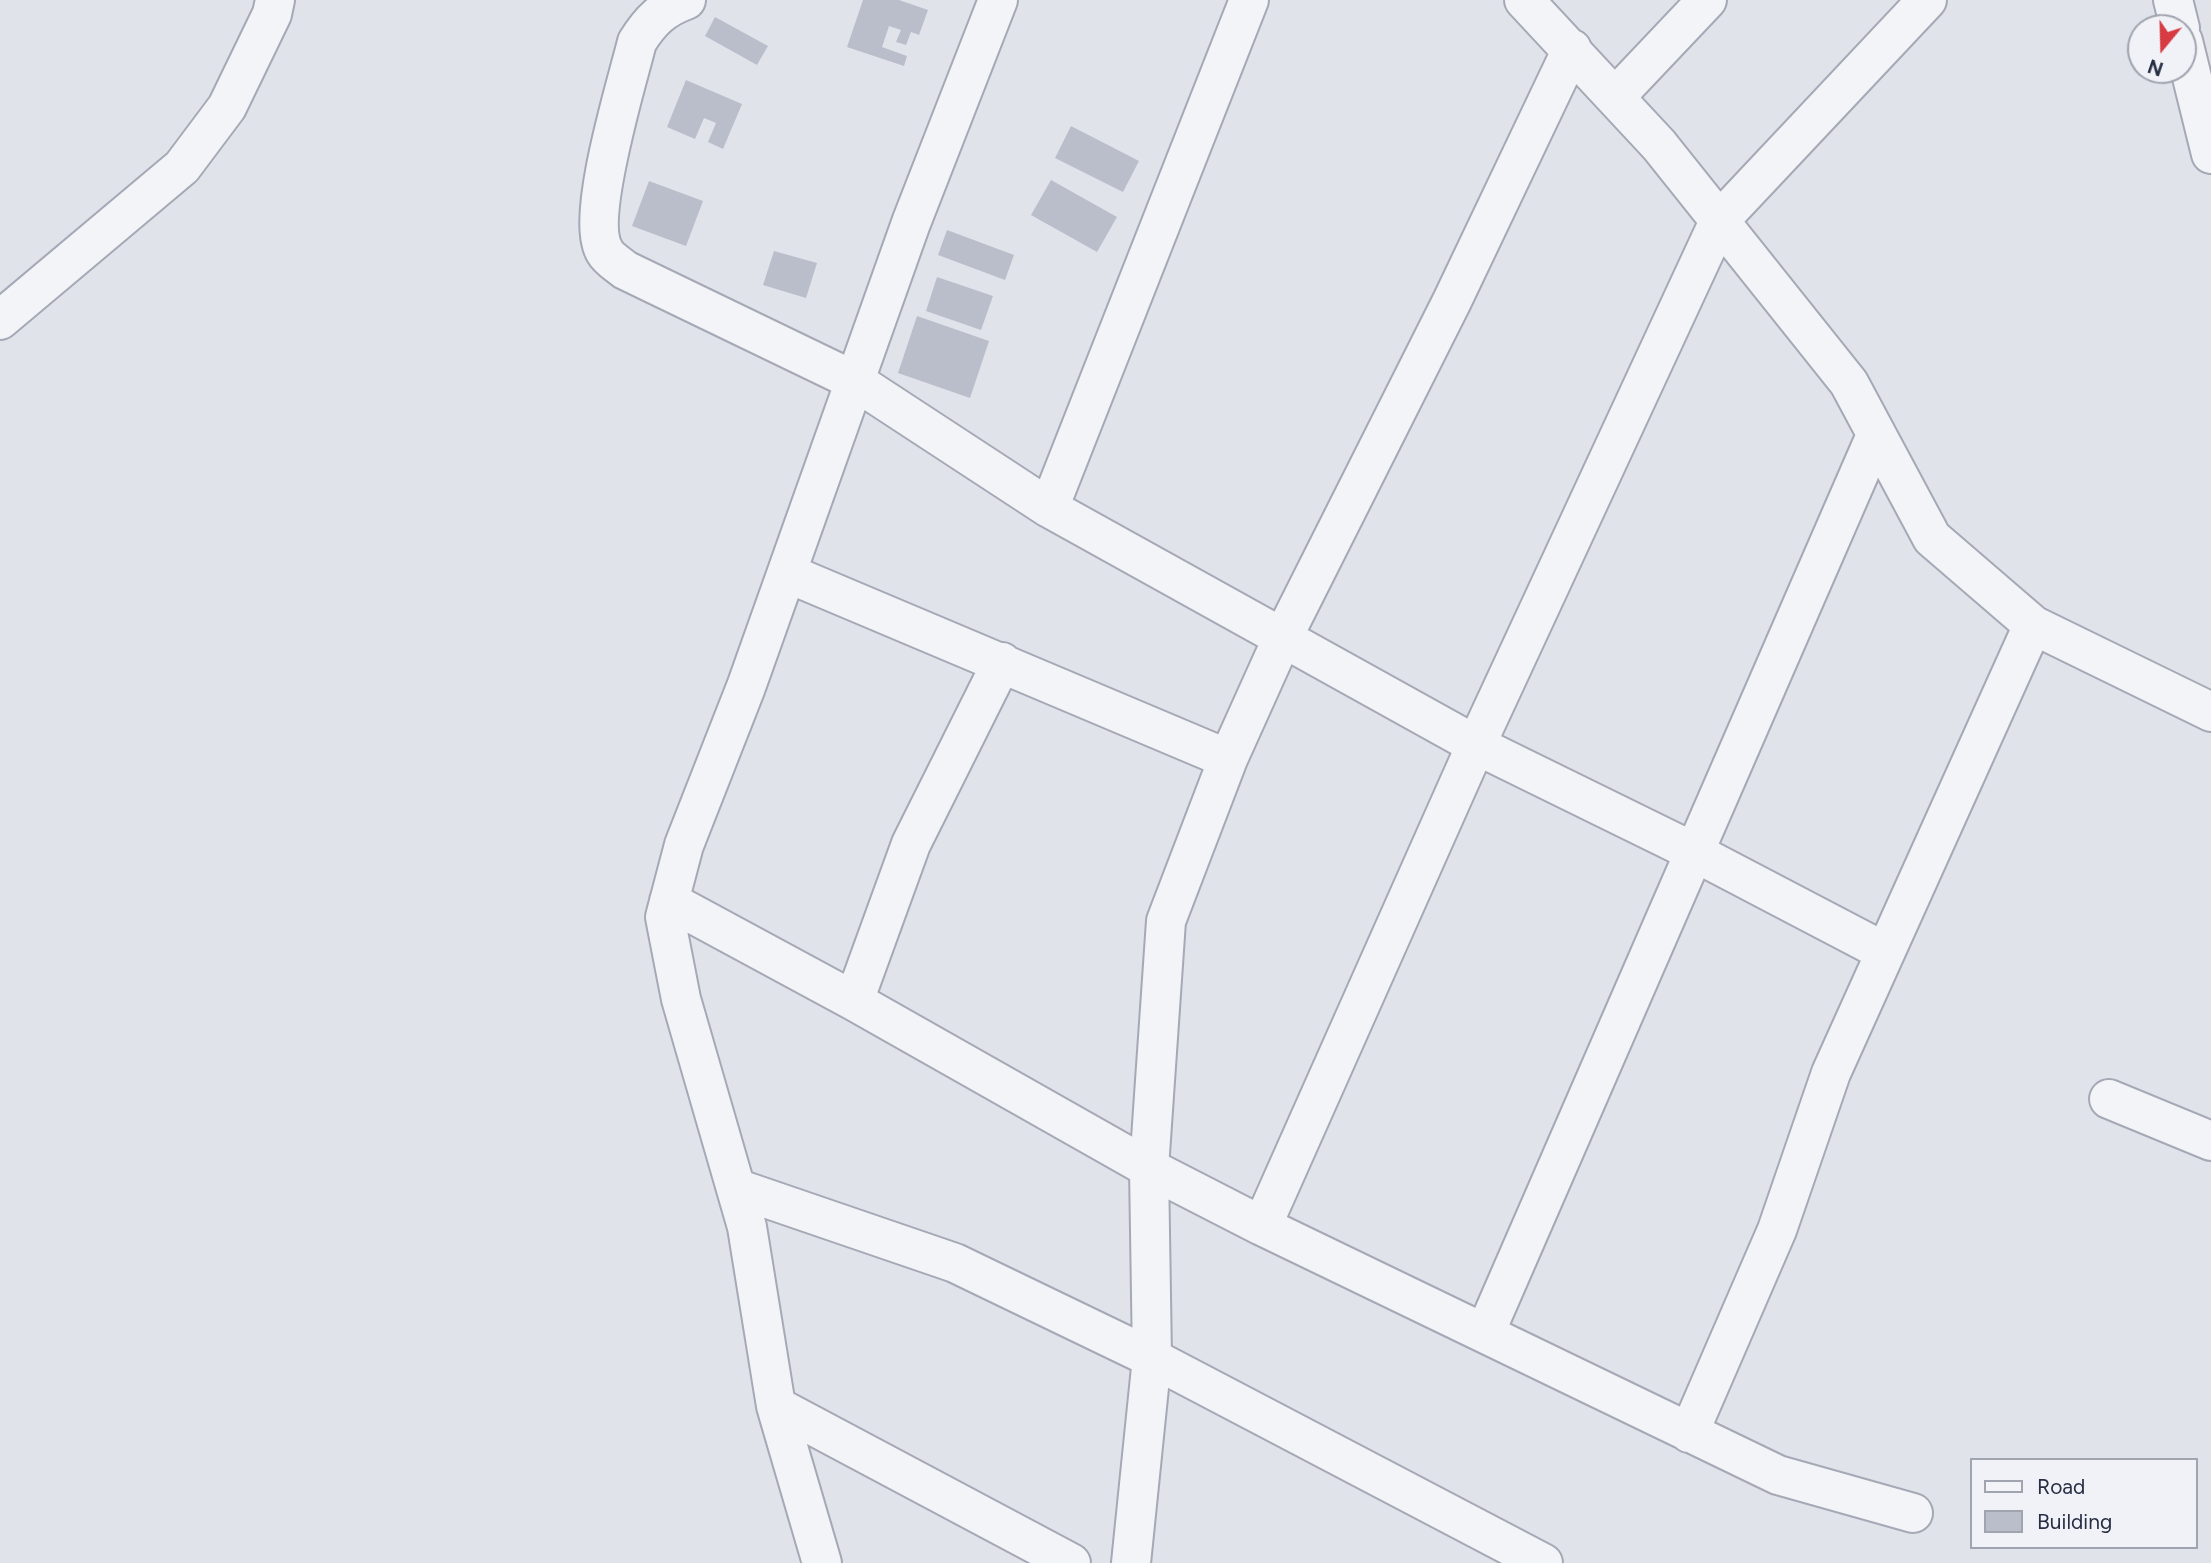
<!DOCTYPE html>
<html>
<head>
<meta charset="utf-8">
<style>
  body { margin:0 }
  #map { position:relative; width:2211px; height:1563px; overflow:hidden; background:#e0e3ea; font-family:Figtree,sans-serif }
  canvas { display:block }
  .legend { position:absolute; left:1970px; top:1458px; width:228px; height:91px; box-sizing:border-box; background:#f0f2f7; border:2px solid #a0a4af; margin:0; padding:9px 12px; list-style:none; font-size:21px; color:#272e43 }
  .legend li { display:flex; align-items:center; gap:14px; height:35px }
  .legend b { width:35px; border:2px solid #a0a4af }
  .north { position:absolute; left:2127px; top:14px; width:70px; height:70px; box-sizing:border-box; background:#f0f2f7; border:2px solid #a0a4af; border-radius:50%; rotate:199deg; font-size:19px; font-weight:700; line-height:28px; text-align:center; color:#272e43 }
  .north::after { content:''; display:block; margin:auto; width:24px; height:32px; background:#d83c43; clip-path:polygon(50% 0,100% 100%,50% 72%,0 100%) }
</style>
</head>
<body>
<div id="map">
<canvas width="2211" height="1563"></canvas>
<ul class="legend">
<li><b style="height:9px;background:#f3f4f8"></b>Road</li>
<li><b style="height:19px;background:#babeca"></b>Building</li>
</ul>
<div class="north">N</div>
</div>
<script>
const g = document.querySelector('canvas').getContext('2d');
g.lineJoin = 'round';
function fillPath(path, color) { g.fillStyle = color; g.fill(path, 'evenodd'); }
function stroke(path, color, width, dash) { g.strokeStyle = color; g.lineWidth = width; g.lineCap = dash ? 'butt' : 'round'; g.setLineDash(dash || []); g.stroke(path); }
fillPath(new Path2D(`
  M 863,0 L 899,0 L 928,10 L 919,35 L 911,32 L 906,45 L 896,42 L 901,30 L 889,26 L 882,47 L 907,56 L 904,66 L 847,47 Z
  M 715,17 L 768,46 L 757,65 L 705,36 Z
  M 686,80 L 742,104 L 723,149 L 708,142 L 716,123 L 704,118 L 695,139 L 667,127 Z
  M 1071,126 L 1139,161 L 1123,192 L 1055,158 Z
  M 1051,180 L 1117,217 L 1097,252 L 1031,215 Z
  M 649,181 L 703,201 L 686,246 L 632,226 Z
  M 947,230 L 1014,255 L 1005,280 L 938,255 Z
  M 774,251 L 817,263 L 806,298 L 763,285 Z
  M 937,277 L 993,296 L 981,330 L 926,311 Z
  M 917,316 L 989,341 L 970,398 L 898,373 Z`), '#babeca');
const minor = new Path2D(`
  M 686,0 C 663,8 650,21 637,42 C 627,83 584,219 605,252 C 609,259 619,265 625,270 L 855,381 L 1049,508 L 1476,745 L 1694,852 L 1885,952
  M 1524,0 L 1659,145 L 1849,383 L 1932,538 L 2033,625 L 2211,712
  M 2173,0 L 2180,28
  M 2183,41 L 2211,154
  M 1616,96 L 1707,0
  M 0,320 L 182,167 L 227,107 L 272,14 L 275,0
  M 1049,508 L 1249,0
  M 787,573 L 1228,759
  M 669,901 L 854,1001 L 1149,1168 L 1262,1226 L 1778,1475 L 1913,1513
  M 854,1001 L 911,844 L 1002,662
  M 2109,1099 L 2211,1141
  M 736,1188 L 955,1263 L 1152,1358 L 1543,1563
  M 1262,1226 L 1476,745 L 1719,221 L 1927,0
  M 1485,1333 L 1876,435
  M 776,1406 L 1071,1563
  M 1689,1433 L 1777,1230 L 1831,1073 L 2033,625
  M 822,1563 L 776,1406 L 747,1227 L 681,999 L 665,917 L 684,845 L 746,687 L 911,223 L 998,0
  M 1131,1563 L 1152,1358 L 1149,1168 L 1166,921 L 1228,759 L 1282,639 L 1452,301 L 1572,49`);
stroke(minor, '#a5a9b5', 42);
stroke(minor, '#f3f4f8', 38);
</script>
</body>
</html>
